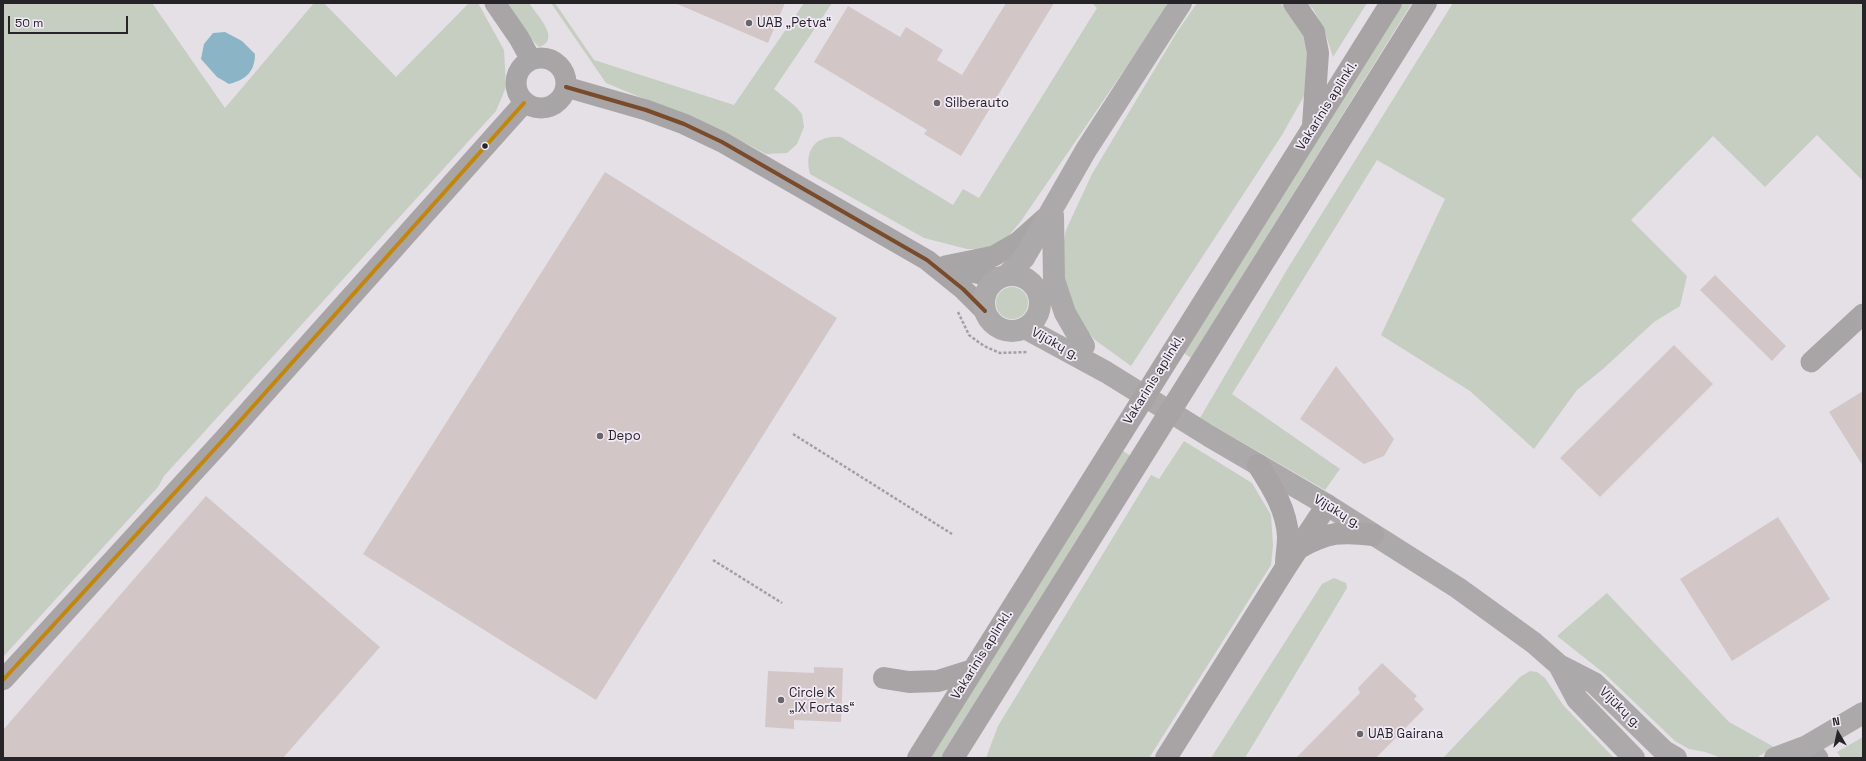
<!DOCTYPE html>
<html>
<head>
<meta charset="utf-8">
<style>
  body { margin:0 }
  #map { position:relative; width:1866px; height:761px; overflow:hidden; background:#e4e0e6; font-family:"Space Grotesk",sans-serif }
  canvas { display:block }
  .frame { position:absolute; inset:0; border:4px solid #272428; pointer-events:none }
  .north { position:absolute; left:1818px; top:713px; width:40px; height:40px; -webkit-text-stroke:3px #f2eaf6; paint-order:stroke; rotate:351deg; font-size:11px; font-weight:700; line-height:16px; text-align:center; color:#272428 }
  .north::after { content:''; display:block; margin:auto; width:14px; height:18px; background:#272428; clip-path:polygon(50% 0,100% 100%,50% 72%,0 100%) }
  .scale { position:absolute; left:8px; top:16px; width:120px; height:18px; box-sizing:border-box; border:2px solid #272428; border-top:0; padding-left:5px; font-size:12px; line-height:14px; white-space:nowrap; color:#272428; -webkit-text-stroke:3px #f2eaf6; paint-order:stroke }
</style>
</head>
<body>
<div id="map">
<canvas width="1866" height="761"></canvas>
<div class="frame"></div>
<div class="north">N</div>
<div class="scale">50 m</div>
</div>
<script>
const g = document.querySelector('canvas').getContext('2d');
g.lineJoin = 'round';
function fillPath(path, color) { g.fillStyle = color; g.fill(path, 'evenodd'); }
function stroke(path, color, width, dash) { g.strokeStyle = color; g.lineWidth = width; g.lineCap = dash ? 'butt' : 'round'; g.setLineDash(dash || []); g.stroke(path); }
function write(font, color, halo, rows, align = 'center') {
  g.font = font + ' "Space Grotesk",sans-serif'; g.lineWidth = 3.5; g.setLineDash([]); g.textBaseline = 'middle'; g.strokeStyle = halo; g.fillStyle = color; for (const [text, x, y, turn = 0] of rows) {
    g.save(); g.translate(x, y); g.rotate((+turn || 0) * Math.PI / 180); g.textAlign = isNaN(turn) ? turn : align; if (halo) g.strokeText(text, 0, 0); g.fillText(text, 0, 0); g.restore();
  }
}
fillPath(new Path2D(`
  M 3,3 L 152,3 L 225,108 L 314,3 L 324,3 L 396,77 L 469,3 L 478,3 L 504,50 L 506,87 L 496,111 L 164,476 L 158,487 L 3,657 Z
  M 508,3 L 529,3 C 537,15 562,40 539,47 L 531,39 Z
  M 551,3 L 555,3 L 594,60 L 734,105 L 804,3 L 832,3 L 774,89 L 795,106 L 802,114 L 804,127 L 797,144 L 787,153 L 766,154 L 722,131 L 606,83 Z
  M 1092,3 L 1166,3 L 1166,9 L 1021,221 L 1006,239 L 989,249 L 967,249 L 924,238 L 810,174 C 804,150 815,135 841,137 L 953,205 L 963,189 L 979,198 L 1097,8 Z
  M 1197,3 L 1280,3 L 1298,18 L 1308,45 L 1308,89 L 1282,135 L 1131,366 L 1095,340 L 1076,318 L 1065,291 L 1060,261 L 1066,230 L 1092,174 L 1177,32 Z
  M 1307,3 L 1367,3 L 1333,57 L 1324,29 L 1313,9 Z
  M 1403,3 L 1412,3 L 1191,358 L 1184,353 Z
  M 1453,3 L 1863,3 L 1863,181 L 1817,135 L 1765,187 L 1713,136 L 1631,220 L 1687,276 L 1680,306 L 1654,322 L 1603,369 L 1577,390 L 1534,449 L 1470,391 L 1381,335 L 1445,199 L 1377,160 L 1232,394 L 1340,469 L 1325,490 L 1200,418 L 1288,268 Z
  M996 303a16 16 0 1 1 32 0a16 16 0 1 1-32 0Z
  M 1184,441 L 1252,483 L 1271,515 L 1273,546 L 1271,565 L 1149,758 L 986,758 L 998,726 L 1151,475 L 1159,479 Z
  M 1123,451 L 1131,456 L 942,758 L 930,758 Z
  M 1334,578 L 1346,583 L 1347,588 L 1245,758 L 1211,758 L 1322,584 Z
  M 1607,593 L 1729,722 L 1774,747 L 1756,758 L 1721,758 L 1705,752 L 1689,749 L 1675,741 L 1605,674 L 1557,636 Z
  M 1530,671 L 1537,672 L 1545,678 L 1563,705 L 1614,758 L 1443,758 L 1520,677 Z
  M 1863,737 L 1863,758 L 1841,758 L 1837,752 Z`), '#c6cdc1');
fillPath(new Path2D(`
  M 225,32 L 242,41 L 255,54 C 255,72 245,80 229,84 L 217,77 L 201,59 L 204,44 L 213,33 Z`), '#8bb5c6');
fillPath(new Path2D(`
  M 675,3 L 785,3 L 768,43 Z
  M 1006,3 L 1054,3 L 961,156 L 924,134 L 927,130 L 814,62 L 848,6 L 900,37 L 906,27 L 943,50 L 937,60 L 962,75 Z
  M 605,172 L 837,318 L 596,700 L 363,554 Z
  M 1715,275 L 1786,346 L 1772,361 L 1700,290 Z
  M 1674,345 L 1713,384 L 1600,497 L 1560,458 Z
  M 1336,366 L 1394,439 L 1384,456 L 1364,464 L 1300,419 Z
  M 1863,391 L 1863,466 L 1829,412 Z
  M 206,496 L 380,647 L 283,758 L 3,758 L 3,730 Z
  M 1778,517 L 1830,599 L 1732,661 L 1680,579 Z
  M 1382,663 L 1417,696 L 1414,699 L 1424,709 L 1376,758 L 1296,758 L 1360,693 L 1358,688 Z
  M 814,667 L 843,668 L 841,722 L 794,720 L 794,729 L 765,727 L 768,671 L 814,673 Z`), '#d3c6c7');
stroke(new Path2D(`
  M 958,312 L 969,335 L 984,346 L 1000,353 L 1027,352
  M 793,434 L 952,534
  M 713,560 L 782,603`), '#a3a0a3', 2.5, [3, 2]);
stroke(new Path2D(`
  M 495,3 L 519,38 L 531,60
  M516 83a25 25 0 1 1 50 0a25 25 0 1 1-50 0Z
  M 566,87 L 646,110 L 684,124 L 722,142 L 927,260 L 963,289 L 985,311
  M 945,266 L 994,256 L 1018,242 L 1045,218
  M 951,267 L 998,278
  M 1811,362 L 1863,314
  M 3,680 L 223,440 L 524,103
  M 1807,746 L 1818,758`), '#a8a5a7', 21);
stroke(new Path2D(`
  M 1053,216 L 1054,280 L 1065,313 L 1084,346
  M 1007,275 L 1024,258 L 1086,150 L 1181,3
  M984 303a28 28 0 1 1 56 0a28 28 0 1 1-56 0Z
  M 1025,328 L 1106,372 L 1209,436 L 1327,505 L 1458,588 L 1534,643 L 1559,665 L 1594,683 L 1664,751 L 1676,758
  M 1559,665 L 1577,699 L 1634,758
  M 1775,758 L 1807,746 L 1863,713`), '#aca9aa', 22);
stroke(new Path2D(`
  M 1294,3 L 1314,32 L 1318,53 L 1313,125
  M 1258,465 C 1272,487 1287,510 1288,537 C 1288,546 1286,556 1286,565
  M 1299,548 C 1328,532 1341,531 1373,535
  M 884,678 L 909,682 L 938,681 L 973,670
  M 918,758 L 1391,3
  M 953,758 L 1426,3
  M 1166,758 L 1286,567 L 1327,505`), '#a8a4a6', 22);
stroke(new Path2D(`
  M 566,87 L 646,110 L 684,124 L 722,142 L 927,260 L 963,289 L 985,311`), '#7a4b2a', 4);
stroke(new Path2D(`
  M 3,680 L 223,440 L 524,103`), '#c3860a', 4);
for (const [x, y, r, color] of [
  [749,23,4,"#69666a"],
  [937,103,4,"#69666a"],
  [485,146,3.5,"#272428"],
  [600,436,4,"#69666a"],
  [781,700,4,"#69666a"],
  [1360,734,4,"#69666a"]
]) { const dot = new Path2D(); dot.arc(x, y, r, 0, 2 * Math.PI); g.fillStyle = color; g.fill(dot); stroke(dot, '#f2eaf6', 1.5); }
write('13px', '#272428', '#f2eaf6', [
  ["UAB „Petva“",757,23],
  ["Silberauto",945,103],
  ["Depo",608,436],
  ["Circle K",789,693],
  ["„IX Fortas“",789,708],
  ["UAB Gairana",1368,734]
], 'left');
write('13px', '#272428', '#f2eaf6', [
  ["Vakarinis aplinkl.",1327,106,-58],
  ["Vijūkų g.",1055,344,29],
  ["Vakarinis aplinkl.",1154,380,-58],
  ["Vijūkų g.",1337,512,31],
  ["Vakarinis aplinkl.",982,655,-58],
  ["Vijūkų g.",1620,708,44]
]);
</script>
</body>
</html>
